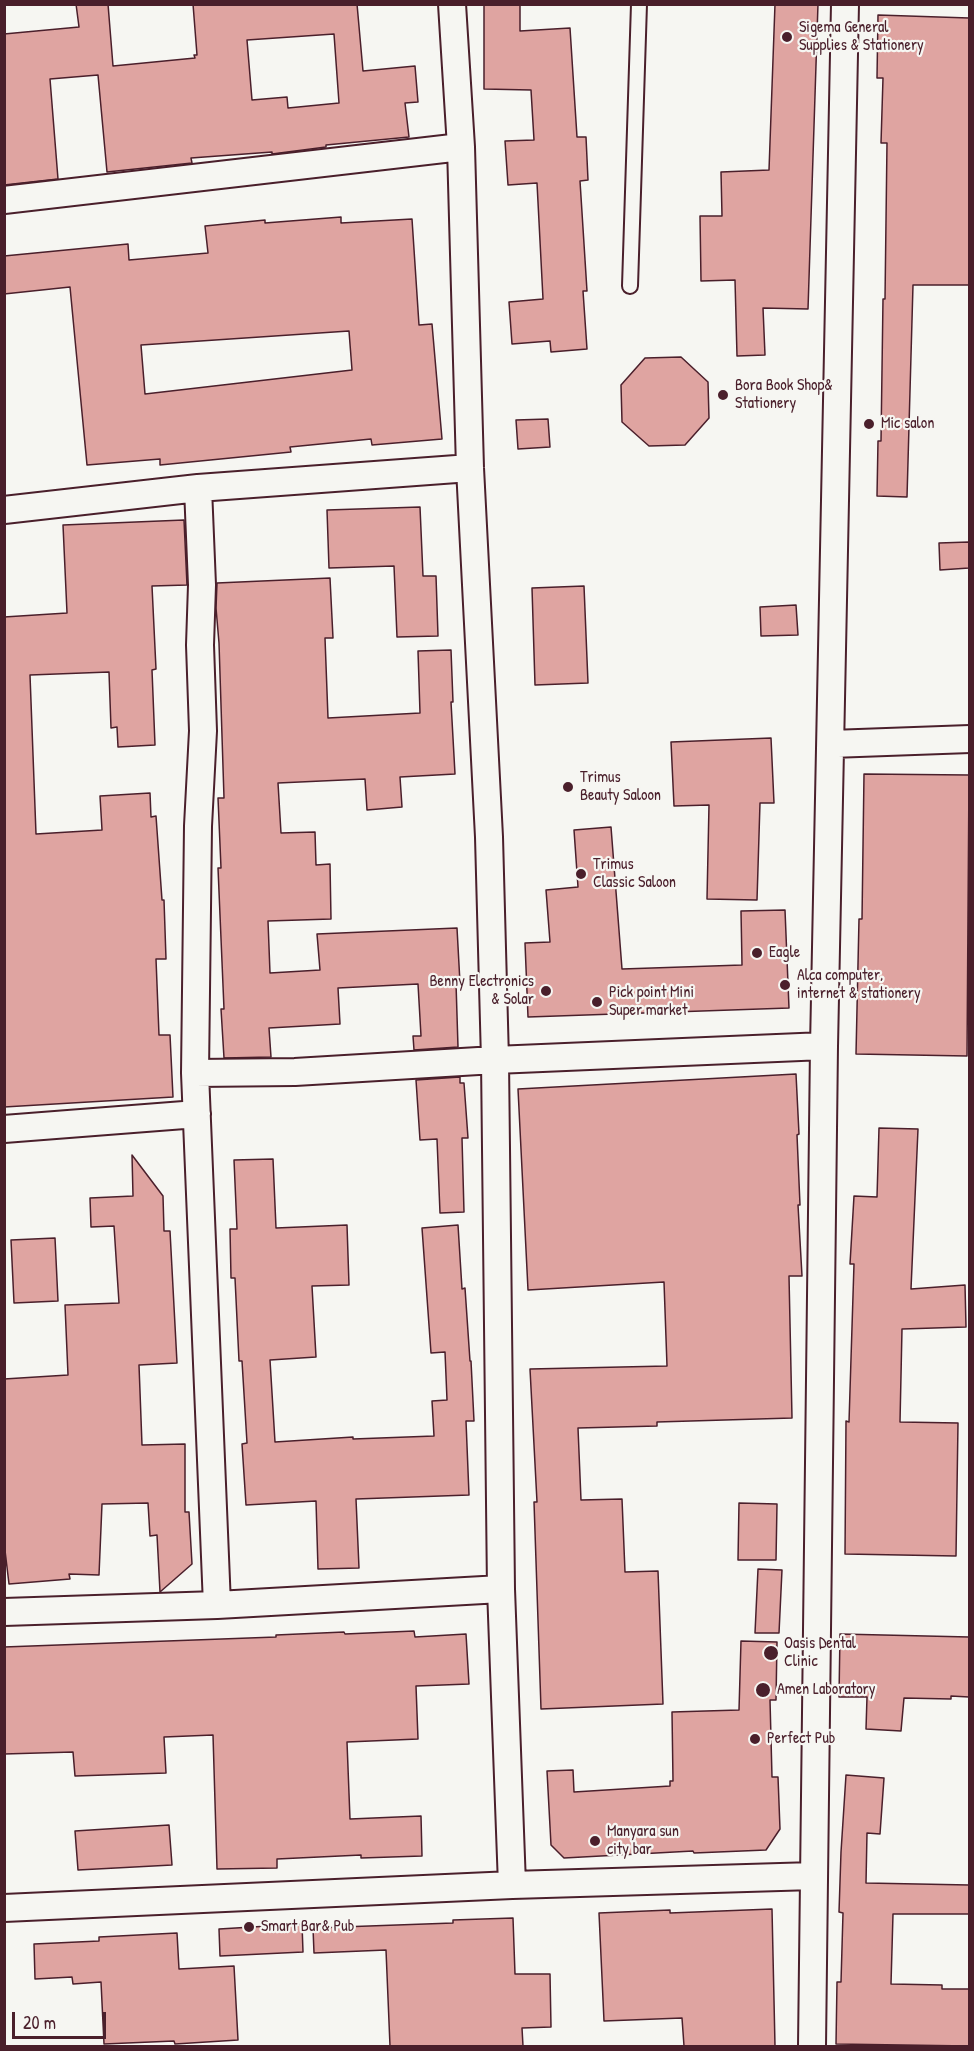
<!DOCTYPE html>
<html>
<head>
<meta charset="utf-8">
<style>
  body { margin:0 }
  #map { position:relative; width:974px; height:2051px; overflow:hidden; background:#f6f6f2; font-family:"Patrick Hand",sans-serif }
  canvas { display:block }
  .frame { position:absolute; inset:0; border:6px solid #4a1f2b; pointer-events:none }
  .scale { position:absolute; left:12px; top:2012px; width:94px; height:27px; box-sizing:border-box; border:3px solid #4a1f2b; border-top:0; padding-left:8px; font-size:18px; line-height:21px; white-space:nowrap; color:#4a1f2b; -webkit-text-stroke:4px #f6f6f2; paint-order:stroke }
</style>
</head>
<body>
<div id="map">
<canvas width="974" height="2051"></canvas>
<div class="frame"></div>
<div class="scale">20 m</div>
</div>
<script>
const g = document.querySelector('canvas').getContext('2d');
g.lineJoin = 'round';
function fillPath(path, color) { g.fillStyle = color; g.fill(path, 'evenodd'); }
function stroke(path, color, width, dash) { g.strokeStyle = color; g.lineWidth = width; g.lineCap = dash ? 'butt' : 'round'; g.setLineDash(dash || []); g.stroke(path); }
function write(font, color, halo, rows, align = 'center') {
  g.font = font + ' "Patrick Hand",sans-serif'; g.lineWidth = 4.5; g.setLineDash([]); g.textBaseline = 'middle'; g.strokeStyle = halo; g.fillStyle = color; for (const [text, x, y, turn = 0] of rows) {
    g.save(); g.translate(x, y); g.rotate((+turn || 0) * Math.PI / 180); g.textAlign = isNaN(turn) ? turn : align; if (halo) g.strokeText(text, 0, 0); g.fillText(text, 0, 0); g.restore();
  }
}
const building = new Path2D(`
  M 76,4 L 108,4 L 113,66 L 195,58 L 194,55 L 197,55 L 193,4 L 357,4 L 363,71 L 415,66 L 418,102 L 405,103 L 409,137 L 326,145 L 326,147 L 272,154 L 272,152 L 191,158 L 192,163 L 107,172 L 98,75 L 50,79 L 58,179 L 4,185 L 4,34 L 79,27 ZM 334,34 L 339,103 L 288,108 L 287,97 L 252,100 L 247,40 Z
  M 484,4 L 520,4 L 520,31 L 570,28 L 577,137 L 586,137 L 588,180 L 580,181 L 587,291 L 583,291 L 587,349 L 551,352 L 550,341 L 512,344 L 509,302 L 543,299 L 537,183 L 508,185 L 505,141 L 534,140 L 531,90 L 484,89 Z
  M 775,4 L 818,4 L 808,309 L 763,308 L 765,355 L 737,356 L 735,280 L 701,281 L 700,216 L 722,216 L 721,172 L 769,170 Z
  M 878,15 L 969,18 L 969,285 L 913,285 L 907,497 L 877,496 L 878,441 L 881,441 L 883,299 L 885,299 L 887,143 L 881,143 L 883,78 L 877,78 Z
  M 341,217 L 341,223 L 412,219 L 419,325 L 432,324 L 442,439 L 372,445 L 371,439 L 290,447 L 291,452 L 160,465 L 160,459 L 87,465 L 70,287 L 4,294 L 4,256 L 128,244 L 129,260 L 208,253 L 205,226 L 265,220 L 265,223 ZM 349,331 L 352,370 L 145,394 L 141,345 Z
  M 681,357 L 708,382 L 709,418 L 685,445 L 649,446 L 622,422 L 621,385 L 645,358 Z
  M 548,419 L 550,447 L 518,449 L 516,420 Z
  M 420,507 L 423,576 L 436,576 L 438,636 L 397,637 L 394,566 L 329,568 L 327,510 Z
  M 184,520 L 187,585 L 152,586 L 156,669 L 152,670 L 155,745 L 118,747 L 117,727 L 111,728 L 109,672 L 30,675 L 36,834 L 102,830 L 100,796 L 150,793 L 151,817 L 156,816 L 162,900 L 164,900 L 166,959 L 156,959 L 159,1035 L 170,1035 L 173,1097 L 4,1107 L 4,617 L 67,613 L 63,525 Z
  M 969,542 L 969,568 L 940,570 L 939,543 Z
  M 330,578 L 333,638 L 325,638 L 328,718 L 420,713 L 418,651 L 451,650 L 453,702 L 451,702 L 455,774 L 400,777 L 402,807 L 367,810 L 365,779 L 278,783 L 281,833 L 315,832 L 316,865 L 330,864 L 331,919 L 268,921 L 270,973 L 320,970 L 317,934 L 457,928 L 460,983 L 456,983 L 458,1047 L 414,1050 L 413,1036 L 421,1036 L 418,984 L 338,988 L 340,1024 L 269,1028 L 271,1057 L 224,1058 L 221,1009 L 224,1009 L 218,868 L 221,868 L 218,798 L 224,798 L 219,643 L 216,608 L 217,583 Z
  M 584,586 L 588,683 L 535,685 L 532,588 Z
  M 796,605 L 798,635 L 761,636 L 760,607 Z
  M 771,738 L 774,803 L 760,803 L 757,900 L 707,899 L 709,805 L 674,806 L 671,742 Z
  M 864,774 L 969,775 L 967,1056 L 856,1054 L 859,919 L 862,919 Z
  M 611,827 L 622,969 L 742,965 L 741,911 L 785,910 L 789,1008 L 528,1017 L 525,943 L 550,942 L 546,890 L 578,887 L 574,830 Z
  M 796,1074 L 799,1134 L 797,1135 L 800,1205 L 798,1205 L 802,1276 L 789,1276 L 792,1418 L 657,1422 L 657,1426 L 578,1428 L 581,1500 L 622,1499 L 625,1572 L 658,1571 L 663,1704 L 541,1709 L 534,1502 L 537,1502 L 530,1369 L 667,1366 L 664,1282 L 528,1290 L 518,1089 Z
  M 460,1077 L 460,1083 L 464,1083 L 468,1138 L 462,1138 L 464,1212 L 440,1213 L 437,1139 L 420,1140 L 416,1080 Z
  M 879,1128 L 918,1129 L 911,1289 L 965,1285 L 966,1327 L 902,1329 L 900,1422 L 958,1423 L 956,1556 L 845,1554 L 846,1421 L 849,1422 L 854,1264 L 850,1264 L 854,1196 L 877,1197 Z
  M 132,1155 L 163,1196 L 164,1231 L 170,1231 L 177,1363 L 139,1365 L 142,1445 L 185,1444 L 185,1512 L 189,1512 L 192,1564 L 160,1592 L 157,1535 L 150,1536 L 148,1503 L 102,1504 L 99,1575 L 69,1574 L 70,1579 L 9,1584 L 4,1542 L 4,1379 L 68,1375 L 65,1305 L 119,1303 L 114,1226 L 91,1227 L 90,1198 L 133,1196 Z
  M 273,1159 L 276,1228 L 347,1225 L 349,1285 L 312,1286 L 316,1357 L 270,1360 L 275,1442 L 353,1437 L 353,1439 L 434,1436 L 432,1401 L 447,1400 L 445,1352 L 431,1353 L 422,1228 L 458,1225 L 462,1289 L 465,1288 L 470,1361 L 471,1361 L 474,1421 L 466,1421 L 469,1495 L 356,1499 L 359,1568 L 318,1569 L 316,1501 L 246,1505 L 242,1444 L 247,1443 L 242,1361 L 239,1361 L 235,1278 L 231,1278 L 230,1229 L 237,1229 L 234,1160 Z
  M 55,1238 L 58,1301 L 14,1303 L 11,1240 Z
  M 739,1503 L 777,1504 L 776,1560 L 738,1560 Z
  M 758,1569 L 782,1570 L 779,1633 L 755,1633 Z
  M 414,1631 L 415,1637 L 466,1634 L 469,1684 L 416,1686 L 418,1739 L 347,1742 L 350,1819 L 421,1816 L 422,1856 L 361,1858 L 361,1855 L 277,1859 L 277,1868 L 217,1869 L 213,1735 L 164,1737 L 166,1773 L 75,1776 L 73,1752 L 4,1754 L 4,1647 L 276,1637 L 276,1635 L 344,1632 L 345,1634 Z
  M 840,1634 L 969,1637 L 969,1697 L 951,1696 L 951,1699 L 904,1698 L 901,1731 L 866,1729 L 867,1697 L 839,1697 Z
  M 741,1641 L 777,1642 L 776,1700 L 770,1700 L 772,1777 L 778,1777 L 780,1829 L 766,1850 L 694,1853 L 693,1851 L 564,1858 L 551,1845 L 547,1771 L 573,1770 L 574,1792 L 670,1786 L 670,1781 L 673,1781 L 672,1712 L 739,1710 Z
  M 846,1775 L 884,1778 L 880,1834 L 867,1833 L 866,1883 L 969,1885 L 969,1914 L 893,1914 L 891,1984 L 942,1985 L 942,1989 L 969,1989 L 969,2046 L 836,2044 L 837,1982 L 841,1982 L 843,1913 L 839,1912 L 841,1852 Z
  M 169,1825 L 172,1865 L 78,1870 L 75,1831 Z
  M 772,1909 L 775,2046 L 684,2046 L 682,2018 L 604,2021 L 599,1913 L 670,1910 L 670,1913 Z
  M 513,1918 L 515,1974 L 550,1974 L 551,2027 L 522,2028 L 523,2046 L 390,2046 L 386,1950 L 314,1953 L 313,1928 L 453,1923 L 453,1920 Z
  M 302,1924 L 303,1952 L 220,1956 L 219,1929 Z
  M 177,1933 L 179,1969 L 234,1966 L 238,2040 L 175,2044 L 174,2041 L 104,2044 L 101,1982 L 73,1984 L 72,1977 L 35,1979 L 34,1944 L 99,1941 L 99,1937 Z`);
fillPath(building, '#dfa4a1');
stroke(building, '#4a1f2b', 1.5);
const service = new Path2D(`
  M 630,286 L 639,4`);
const minor = new Path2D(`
  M 452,4 L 461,147 L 470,468 L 489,837 L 495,1060 L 501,1589 L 512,1885
  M 4,200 L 461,147
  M 198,488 L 202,585 L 200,645 L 203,731 L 198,826 L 195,1073 L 217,1605
  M 4,510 L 198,488 L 470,468
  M 831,744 L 970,739
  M 195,1073 L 295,1072 L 495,1060 L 824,1046
  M 4,1129 L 197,1114
  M 4,1612 L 217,1605 L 501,1589
  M 4,1908 L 512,1885 L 814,1876
  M 812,2046 L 824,1046 L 845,4`);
stroke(service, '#4a1f2b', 18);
stroke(minor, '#4a1f2b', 30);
stroke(service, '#f6f6f2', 14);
stroke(minor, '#f6f6f2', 26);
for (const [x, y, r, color] of [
  [787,37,6,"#4a1f2b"],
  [723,395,6,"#4a1f2b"],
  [869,424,6,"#4a1f2b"],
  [568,787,6,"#4a1f2b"],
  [581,874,6,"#4a1f2b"],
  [757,953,6,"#4a1f2b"],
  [785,985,6,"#4a1f2b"],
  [546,991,6,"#4a1f2b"],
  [597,1002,6,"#4a1f2b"],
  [771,1653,8,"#4a1f2b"],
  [763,1690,8,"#4a1f2b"],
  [755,1739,6,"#4a1f2b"],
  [595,1841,6,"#4a1f2b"],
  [249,1927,6,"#4a1f2b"]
]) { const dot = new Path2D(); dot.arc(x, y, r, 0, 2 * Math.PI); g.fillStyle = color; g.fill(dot); stroke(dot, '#f6f6f2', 2); }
write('16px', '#4a1f2b', '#f6f6f2', [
  ["Sigema General",799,28],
  ["Supplies & Stationery",799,46],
  ["Bora Book Shop&",735,386],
  ["Stationery",735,404],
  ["Mic salon",881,424],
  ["Trimus",580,778],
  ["Beauty Saloon",580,796],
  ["Trimus",593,865],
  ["Classic Saloon",593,883],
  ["Eagle",769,953],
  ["Alca computer,",797,976],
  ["internet & stationery",797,994],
  ["Benny Electronics",534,982,"right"],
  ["& Solar",534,1000,"right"],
  ["Pick point Mini",609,993],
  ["Super market",609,1011],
  ["Oasis Dental",784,1644],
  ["Clinic",784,1662],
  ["Amen Laboratory",777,1690],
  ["Perfect Pub",767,1739],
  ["Manyara sun",607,1832],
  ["city bar",607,1850],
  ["Smart Bar& Pub",261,1927]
], 'left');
</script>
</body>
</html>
